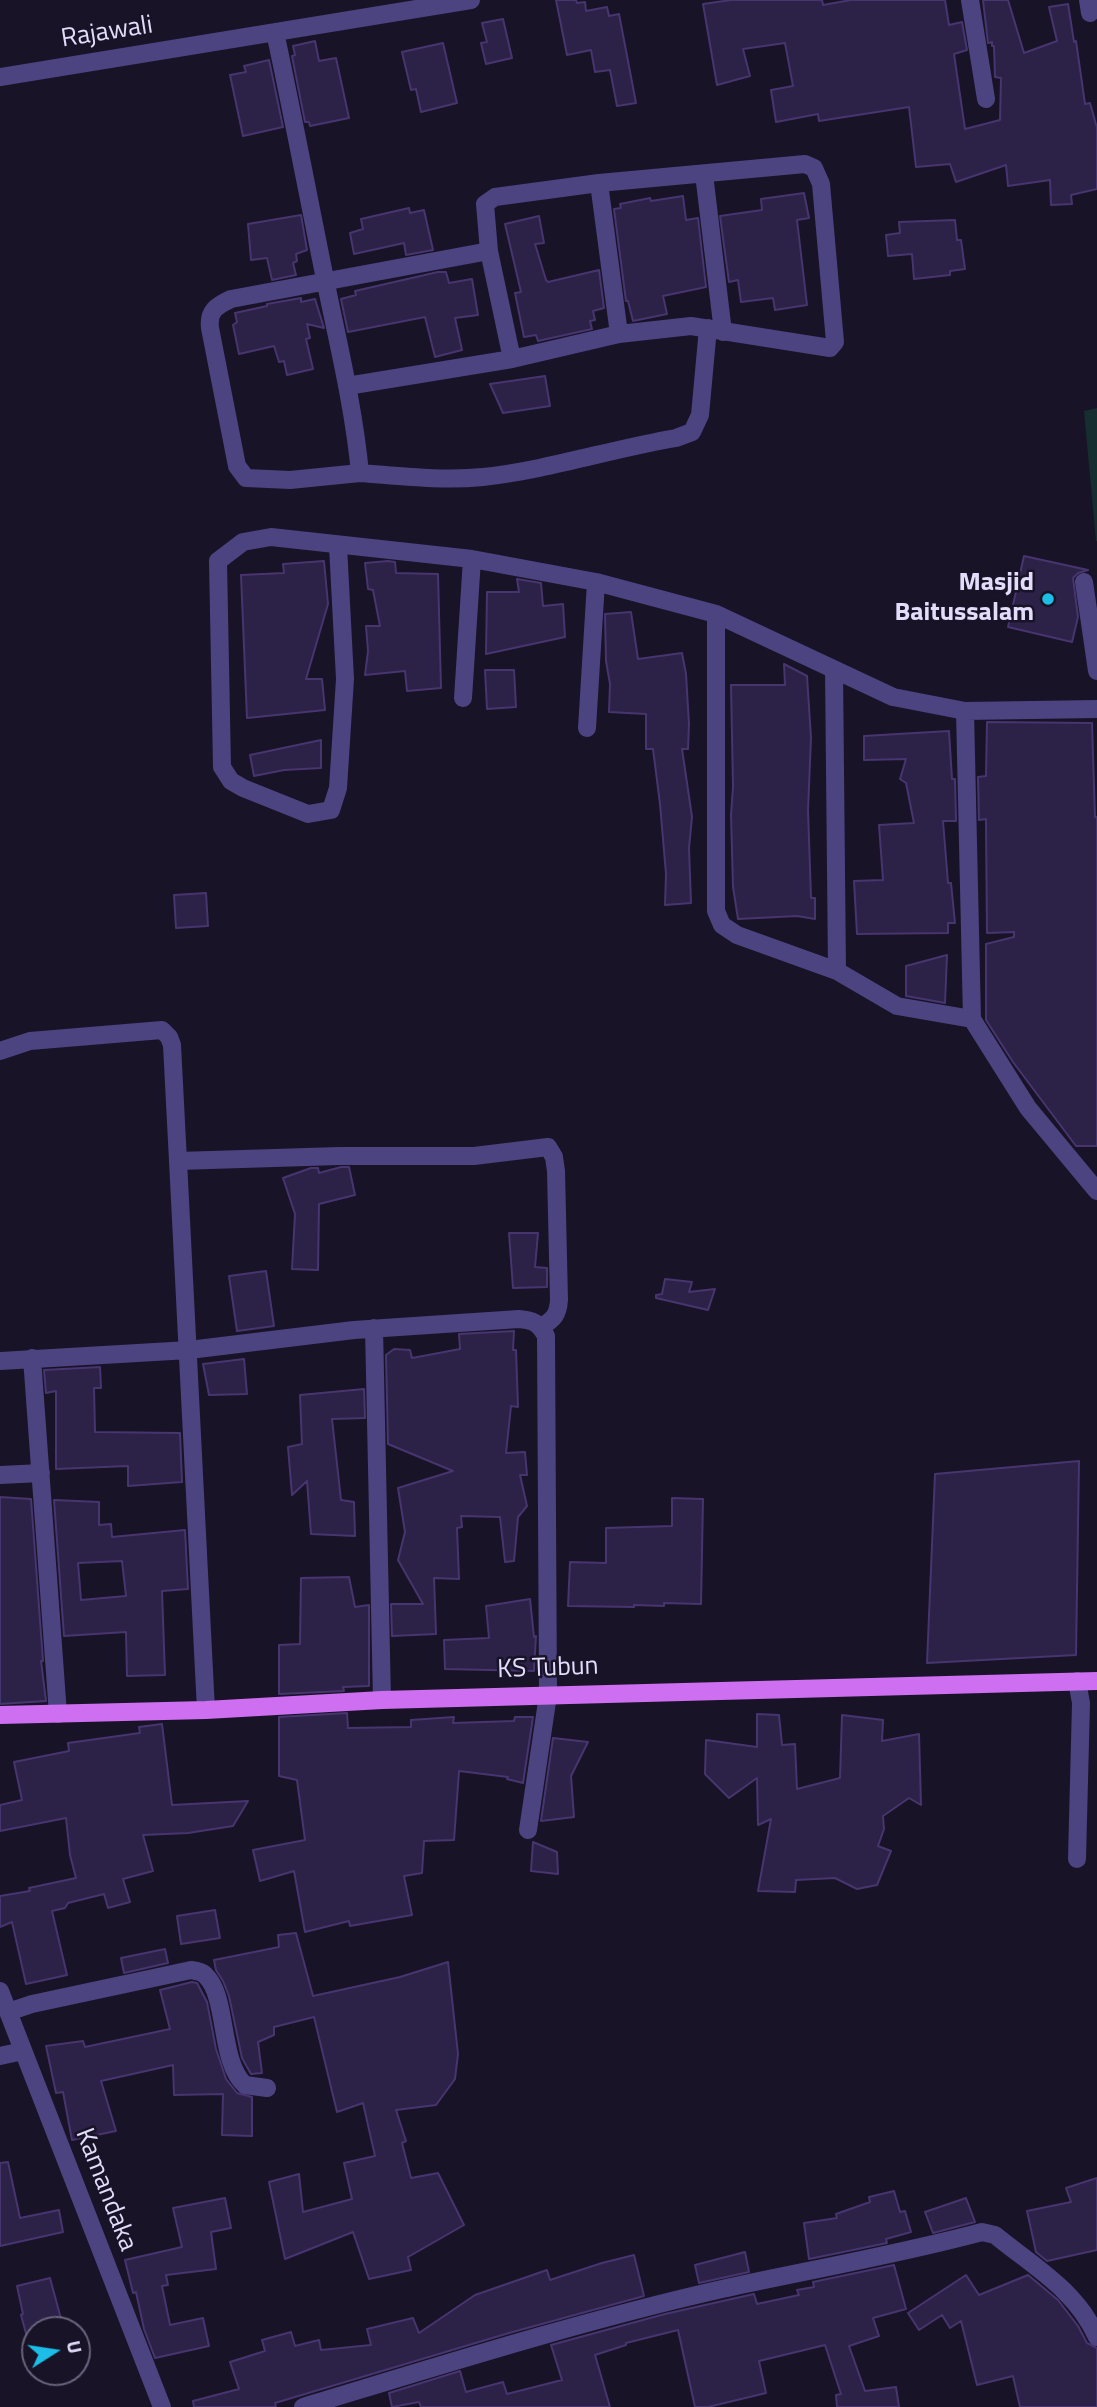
<!DOCTYPE html>
<html>
<head>
<meta charset="utf-8">
<style>
  body { margin:0 }
  #map { position:relative; width:1097px; height:2407px; overflow:hidden; background:#181327; font-family:"Titillium Web",sans-serif }
  canvas { display:block }
  .north { position:absolute; left:21px; top:2316px; width:70px; height:70px; box-sizing:border-box; background:#181327; border:2px solid #69637c; border-radius:50%; rotate:78deg; font-size:19px; font-weight:700; line-height:28px; text-align:center; color:#e3dcfb }
  .north::after { content:''; display:block; margin:auto; width:24px; height:32px; background:#1cbde7; clip-path:polygon(50% 0,100% 100%,50% 72%,0 100%) }
</style>
</head>
<body>
<div id="map">
<canvas width="1097" height="2407"></canvas>
<div class="north">U</div>
</div>
<script>
const g = document.querySelector('canvas').getContext('2d');
g.lineJoin = 'round';
function fillPath(path, color) { g.fillStyle = color; g.fill(path, 'evenodd'); }
function stroke(path, color, width, dash) { g.strokeStyle = color; g.lineWidth = width; g.lineCap = dash ? 'butt' : 'round'; g.setLineDash(dash || []); g.stroke(path); }
function write(font, color, halo, rows, align = 'center') {
  g.font = font + ' "Titillium Web",sans-serif'; g.lineWidth = 5; g.setLineDash([]); g.textBaseline = 'middle'; g.strokeStyle = halo; g.fillStyle = color; for (const [text, x, y, turn = 0] of rows) {
    g.save(); g.translate(x, y); g.rotate((+turn || 0) * Math.PI / 180); g.textAlign = isNaN(turn) ? turn : align; if (halo) g.strokeText(text, 0, 0); g.fillText(text, 0, 0); g.restore();
  }
}
fillPath(new Path2D(`
  M 1097,408 L 1097,541 L 1096,541 L 1084,411 Z`), '#162e30');
const building = new Path2D(`
  M 556,0 L 576,0 L 577,3 L 585,2 L 586,11 L 607,7 L 609,16 L 619,14 L 636,103 L 617,106 L 610,70 L 595,72 L 591,50 L 567,55 Z
  M 731,0 L 822,0 L 823,5 L 851,0 L 945,0 L 949,25 L 962,22 L 967,50 L 954,54 L 965,129 L 1000,120 L 1001,78 L 995,77 L 994,46 L 992,46 L 992,42 L 988,43 L 983,0 L 1008,0 L 1024,53 L 1057,41 L 1049,7 L 1068,4 L 1074,42 L 1076,41 L 1085,104 L 1090,103 L 1097,128 L 1097,189 L 1071,195 L 1072,204 L 1051,205 L 1050,180 L 1008,186 L 1006,165 L 956,182 L 950,164 L 916,167 L 909,107 L 819,121 L 818,114 L 776,122 L 771,90 L 793,86 L 785,43 L 743,49 L 750,76 L 717,85 L 703,4 Z
  M 503,19 L 512,58 L 486,64 L 481,43 L 487,42 L 482,23 Z
  M 315,41 L 319,61 L 336,58 L 349,118 L 310,126 L 309,122 L 305,122 L 292,56 L 295,55 L 293,46 Z
  M 443,43 L 457,103 L 421,112 L 416,89 L 411,90 L 402,52 Z
  M 269,60 L 283,127 L 243,136 L 230,75 L 246,72 L 244,66 Z
  M 804,193 L 809,218 L 797,220 L 807,305 L 775,310 L 773,298 L 741,302 L 738,280 L 729,282 L 720,216 L 762,210 L 761,199 Z
  M 683,196 L 686,220 L 698,218 L 706,287 L 663,296 L 667,314 L 633,321 L 628,301 L 626,301 L 614,209 L 621,208 L 620,204 L 650,198 L 651,201 Z
  M 409,208 L 410,213 L 424,210 L 433,250 L 406,255 L 404,243 L 354,254 L 350,233 L 363,229 L 361,219 Z
  M 301,215 L 307,250 L 296,254 L 297,261 L 293,263 L 296,275 L 272,280 L 267,258 L 251,260 L 248,224 Z
  M 539,216 L 544,243 L 535,244 L 546,280 L 548,282 L 599,270 L 604,308 L 593,311 L 595,320 L 590,321 L 592,329 L 538,341 L 536,335 L 524,337 L 515,293 L 521,292 L 505,224 Z
  M 955,220 L 957,240 L 961,240 L 965,269 L 950,271 L 950,275 L 914,279 L 912,254 L 888,256 L 886,235 L 900,233 L 899,222 Z
  M 438,272 L 446,272 L 449,283 L 472,279 L 478,315 L 455,318 L 462,350 L 435,357 L 425,317 L 348,332 L 341,299 L 356,295 L 355,291 Z
  M 301,298 L 301,302 L 315,299 L 324,328 L 307,324 L 310,338 L 306,339 L 313,369 L 287,375 L 284,361 L 279,362 L 274,346 L 239,354 L 233,325 L 237,322 L 235,313 L 267,306 L 267,304 Z
  M 545,376 L 550,406 L 503,413 L 490,384 Z
  M 1024,556 L 1088,570 L 1078,573 L 1073,578 L 1078,617 L 1072,642 L 1008,627 Z
  M 324,561 L 328,604 L 306,679 L 322,679 L 325,710 L 247,718 L 241,575 L 284,573 L 283,564 Z
  M 388,561 L 395,562 L 396,573 L 438,574 L 441,688 L 407,691 L 405,671 L 365,675 L 368,651 L 366,626 L 380,626 L 373,590 L 368,589 L 365,563 Z
  M 517,579 L 541,583 L 543,606 L 563,604 L 565,637 L 486,654 L 487,592 L 519,592 Z
  M 631,612 L 638,659 L 682,653 L 686,674 L 689,724 L 688,749 L 682,749 L 692,817 L 689,848 L 691,903 L 665,905 L 666,874 L 660,804 L 653,749 L 646,749 L 646,714 L 609,712 L 610,684 L 606,661 L 605,614 Z
  M 784,664 L 807,676 L 811,738 L 808,810 L 811,898 L 815,898 L 815,919 L 797,916 L 738,919 L 733,887 L 731,815 L 733,787 L 731,685 L 785,685 Z
  M 485,670 L 514,670 L 516,707 L 487,709 Z
  M 987,722 L 1092,723 L 1095,817 L 1097,817 L 1097,1146 L 1076,1146 L 1013,1062 L 986,1020 L 986,944 L 1014,937 L 1014,932 L 987,933 L 986,823 L 986,819 L 979,820 L 978,777 L 986,776 Z
  M 949,731 L 952,779 L 955,779 L 956,821 L 943,821 L 948,883 L 951,883 L 955,923 L 948,923 L 948,933 L 857,934 L 854,881 L 883,880 L 879,825 L 914,823 L 906,783 L 900,779 L 906,759 L 864,760 L 864,736 Z
  M 321,740 L 321,768 L 284,770 L 254,776 L 250,755 Z
  M 206,893 L 208,926 L 176,928 L 174,895 Z
  M 947,955 L 945,1003 L 906,996 L 906,966 Z
  M 341,1167 L 349,1167 L 355,1195 L 319,1204 L 318,1270 L 292,1269 L 295,1214 L 283,1178 L 311,1168 L 318,1168 L 319,1173 Z
  M 509,1233 L 538,1233 L 535,1267 L 547,1268 L 547,1287 L 513,1288 Z
  M 266,1271 L 274,1326 L 237,1331 L 229,1276 Z
  M 665,1279 L 692,1282 L 689,1292 L 715,1289 L 708,1310 L 656,1298 L 656,1295 L 662,1294 Z
  M 514,1331 L 513,1350 L 516,1350 L 518,1407 L 511,1406 L 506,1453 L 525,1452 L 527,1475 L 520,1475 L 527,1506 L 518,1517 L 514,1561 L 505,1562 L 500,1517 L 461,1516 L 462,1527 L 457,1528 L 459,1579 L 434,1578 L 436,1634 L 392,1636 L 391,1604 L 423,1604 L 398,1560 L 405,1532 L 398,1488 L 453,1471 L 388,1444 L 386,1355 L 394,1349 L 410,1350 L 412,1358 L 460,1349 L 459,1334 Z
  M 244,1359 L 247,1394 L 209,1395 L 203,1364 Z
  M 100,1367 L 101,1388 L 94,1388 L 95,1432 L 180,1433 L 182,1482 L 128,1486 L 128,1466 L 56,1469 L 56,1391 L 46,1393 L 44,1370 Z
  M 364,1389 L 365,1418 L 332,1419 L 341,1500 L 354,1502 L 355,1536 L 311,1534 L 307,1481 L 292,1495 L 288,1447 L 302,1444 L 300,1395 Z
  M 1079,1461 L 1076,1655 L 927,1663 L 935,1474 Z
  M 0,1497 L 31,1499 L 43,1661 L 41,1661 L 46,1701 L 0,1704 Z
  M 672,1498 L 703,1499 L 701,1604 L 664,1603 L 664,1606 L 634,1605 L 634,1607 L 568,1606 L 570,1562 L 606,1563 L 606,1528 L 672,1526 Z
  M 54,1500 L 99,1502 L 99,1525 L 111,1524 L 112,1537 L 185,1530 L 188,1589 L 162,1591 L 165,1675 L 127,1676 L 126,1632 L 64,1636 ZM 122,1561 L 126,1596 L 81,1600 L 78,1563 Z
  M 349,1577 L 355,1607 L 369,1605 L 369,1686 L 343,1687 L 344,1691 L 279,1694 L 279,1645 L 300,1644 L 301,1578 Z
  M 530,1599 L 534,1637 L 536,1636 L 534,1671 L 445,1669 L 444,1640 L 489,1638 L 486,1606 Z
  M 347,1713 L 348,1728 L 411,1727 L 411,1720 L 454,1717 L 453,1723 L 514,1721 L 515,1717 L 533,1717 L 523,1783 L 507,1779 L 508,1777 L 459,1771 L 454,1840 L 424,1841 L 422,1873 L 404,1876 L 412,1915 L 350,1926 L 349,1921 L 305,1932 L 294,1871 L 260,1881 L 253,1850 L 305,1840 L 297,1780 L 279,1776 L 279,1717 Z
  M 757,1714 L 779,1715 L 782,1745 L 795,1744 L 797,1789 L 840,1778 L 842,1715 L 883,1720 L 882,1741 L 919,1734 L 921,1805 L 909,1798 L 883,1816 L 884,1829 L 878,1846 L 891,1851 L 877,1885 L 857,1889 L 835,1878 L 796,1880 L 795,1892 L 758,1891 L 771,1819 L 758,1825 L 757,1778 L 729,1798 L 705,1774 L 706,1740 L 757,1747 Z
  M 162,1724 L 172,1805 L 248,1801 L 233,1826 L 188,1833 L 143,1835 L 153,1871 L 123,1879 L 130,1902 L 108,1908 L 104,1894 L 68,1903 L 65,1908 L 52,1911 L 67,1975 L 26,1984 L 12,1922 L 0,1927 L 0,1896 L 30,1891 L 29,1888 L 76,1878 L 70,1855 L 66,1818 L 0,1831 L 0,1805 L 22,1800 L 14,1762 L 69,1751 L 68,1743 L 140,1733 L 139,1727 Z
  M 553,1738 L 588,1742 L 571,1776 L 574,1817 L 541,1821 Z
  M 533,1842 L 557,1852 L 558,1874 L 531,1871 Z
  M 215,1910 L 220,1938 L 181,1944 L 177,1916 Z
  M 296,1933 L 313,1996 L 400,1977 L 448,1962 L 458,2054 L 455,2079 L 436,2105 L 396,2110 L 406,2141 L 402,2143 L 411,2178 L 438,2173 L 464,2225 L 408,2257 L 411,2270 L 369,2279 L 353,2232 L 285,2259 L 269,2182 L 299,2174 L 303,2212 L 352,2199 L 344,2163 L 375,2156 L 363,2103 L 337,2112 L 314,2017 L 274,2027 L 274,2035 L 258,2042 L 262,2073 L 251,2074 L 242,2058 L 229,1996 L 223,1981 L 216,1970 L 214,1960 L 279,1947 L 278,1935 Z
  M 165,1949 L 168,1963 L 124,1973 L 121,1958 Z
  M 192,1982 L 197,1983 L 207,2002 L 216,2049 L 226,2079 L 237,2093 L 252,2097 L 252,2136 L 222,2135 L 223,2094 L 174,2095 L 173,2065 L 101,2081 L 116,2131 L 72,2140 L 63,2092 L 56,2093 L 46,2046 L 83,2041 L 85,2047 L 170,2029 L 160,1990 Z
  M 8,2162 L 20,2218 L 59,2210 L 63,2232 L 0,2246 L 0,2163 Z
  M 1097,2178 L 1097,2250 L 1047,2261 L 1036,2252 L 1027,2211 L 1071,2202 L 1066,2188 Z
  M 894,2191 L 900,2212 L 905,2211 L 911,2232 L 886,2239 L 887,2243 L 809,2259 L 804,2223 L 837,2218 L 836,2214 L 870,2202 L 869,2197 Z
  M 225,2198 L 231,2228 L 211,2232 L 216,2269 L 166,2275 L 168,2285 L 162,2286 L 170,2325 L 203,2318 L 209,2346 L 155,2358 L 144,2329 L 136,2292 L 133,2293 L 125,2260 L 182,2247 L 173,2208 Z
  M 966,2198 L 975,2222 L 933,2233 L 925,2212 Z
  M 745,2252 L 749,2272 L 699,2283 L 695,2265 Z
  M 634,2255 L 644,2296 L 509,2333 L 275,2403 L 276,2407 L 194,2407 L 193,2401 L 239,2389 L 230,2362 L 265,2351 L 262,2340 L 291,2332 L 295,2346 L 319,2340 L 321,2350 L 371,2345 L 367,2329 L 413,2318 L 419,2333 L 475,2295 L 547,2270 L 550,2280 L 602,2263 Z
  M 894,2265 L 906,2309 L 873,2318 L 879,2336 L 849,2346 L 865,2391 L 896,2387 L 899,2407 L 837,2407 L 836,2395 L 841,2394 L 825,2345 L 759,2361 L 766,2393 L 708,2407 L 695,2407 L 678,2330 L 626,2343 L 626,2345 L 595,2355 L 610,2407 L 421,2407 L 419,2402 L 392,2407 L 389,2393 L 460,2371 L 466,2392 L 503,2382 L 507,2394 L 562,2380 L 551,2345 L 665,2314 L 754,2294 L 757,2304 L 799,2295 L 797,2290 L 814,2287 L 813,2282 Z
  M 966,2275 L 979,2295 L 1028,2275 L 1058,2300 L 1078,2326 L 1087,2343 L 1097,2348 L 1097,2407 L 1020,2407 L 1013,2376 L 977,2385 L 961,2321 L 950,2328 L 942,2315 L 919,2330 L 908,2313 Z
  M 50,2278 L 64,2330 L 35,2330 L 35,2334 L 27,2337 L 21,2315 L 23,2314 L 17,2286 Z`);
fillPath(building, '#2c2146');
stroke(building, '#47356f', 2);
stroke(new Path2D(`
  M 970,0 L 986,99
  M 1088,0 L 1090,13
  M 275,32 C 293,116 309,200 326,284 C 339,347 354,409 360,473 L 290,480 L 246,478 L 237,466 L 210,328 C 208,311 216,306 231,299 L 489,251 L 485,204 L 495,197 L 599,183 L 805,164 L 814,168 L 821,184 L 835,342 L 830,348 L 691,326 L 619,334 L 512,359 L 347,386
  M 0,77 L 471,0
  M 704,174 L 723,332
  M 599,183 L 619,334
  M 489,251 L 512,359
  M 360,473 C 401,476 442,481 483,477 C 548,470 611,449 676,438 L 692,432 L 700,415 L 708,328
  M 338,546 L 345,679 L 338,788 L 331,810 L 308,814 L 243,788 L 231,781 L 222,767 L 218,561 L 243,542 L 271,537 L 472,559 L 596,582 L 716,614 L 893,697 L 965,711 L 1097,709
  M 1084,582 L 1097,671
  M 716,614 L 716,911 L 722,925 L 737,935 L 837,971 L 897,1006 L 972,1019
  M 834,669 L 837,971
  M 463,698 L 472,559
  M 965,711 L 972,1019 L 1028,1108 L 1097,1191
  M 587,728 L 596,582
  M 0,1051 L 30,1041 L 162,1030 L 169,1037 L 172,1045 L 178,1161
  M 374,1328 L 382,1700
  M 32,1358 L 58,1714
  M 0,1361 L 189,1350 L 354,1330 L 519,1319 C 533,1320 539,1323 546,1336 L 548,1695 L 528,1830
  M 0,1475 L 41,1473
  M 206,1710 L 178,1161 L 339,1156 L 474,1156 L 548,1147 L 554,1157 L 556,1171 L 559,1300 C 558,1315 554,1319 541,1327
  M 1077,1859 L 1081,1703 L 1077,1681
  M 0,1991 L 162,2407
  M 8,2012 L 32,2004 L 191,1970 C 197,1971 203,1972 206,1976 C 228,1997 219,2062 245,2085 L 267,2088
  M 0,2056 L 23,2051
  M 303,2407 C 442,2365 581,2321 722,2289 C 809,2270 896,2255 982,2232 L 995,2235 C 1034,2267 1076,2290 1097,2337`), '#4c4381', 18);
stroke(new Path2D(`
  M 0,1715 L 206,1710 L 382,1700 L 1097,1681`), '#cd6ff0', 18);
for (const [x, y, r, color] of [
  [1048,599,7,"#1cbde7"]
]) { const dot = new Path2D(); dot.arc(x, y, r, 0, 2 * Math.PI); g.fillStyle = color; g.fill(dot); stroke(dot, '#181327', 2.5); }
write('26px', '#e3dcfb', '#181327', [
  ["Rajawali",107,33,-9],
  ["KS Tubun",548,1669,-2],
  ["Kamandaka",105,2190,69]
]);
write('bold 26px', '#e3dcfb', '#181327', [
  ["Masjid",1034,584],
  ["Baitussalam",1034,614]
], 'right');
</script>
</body>
</html>
